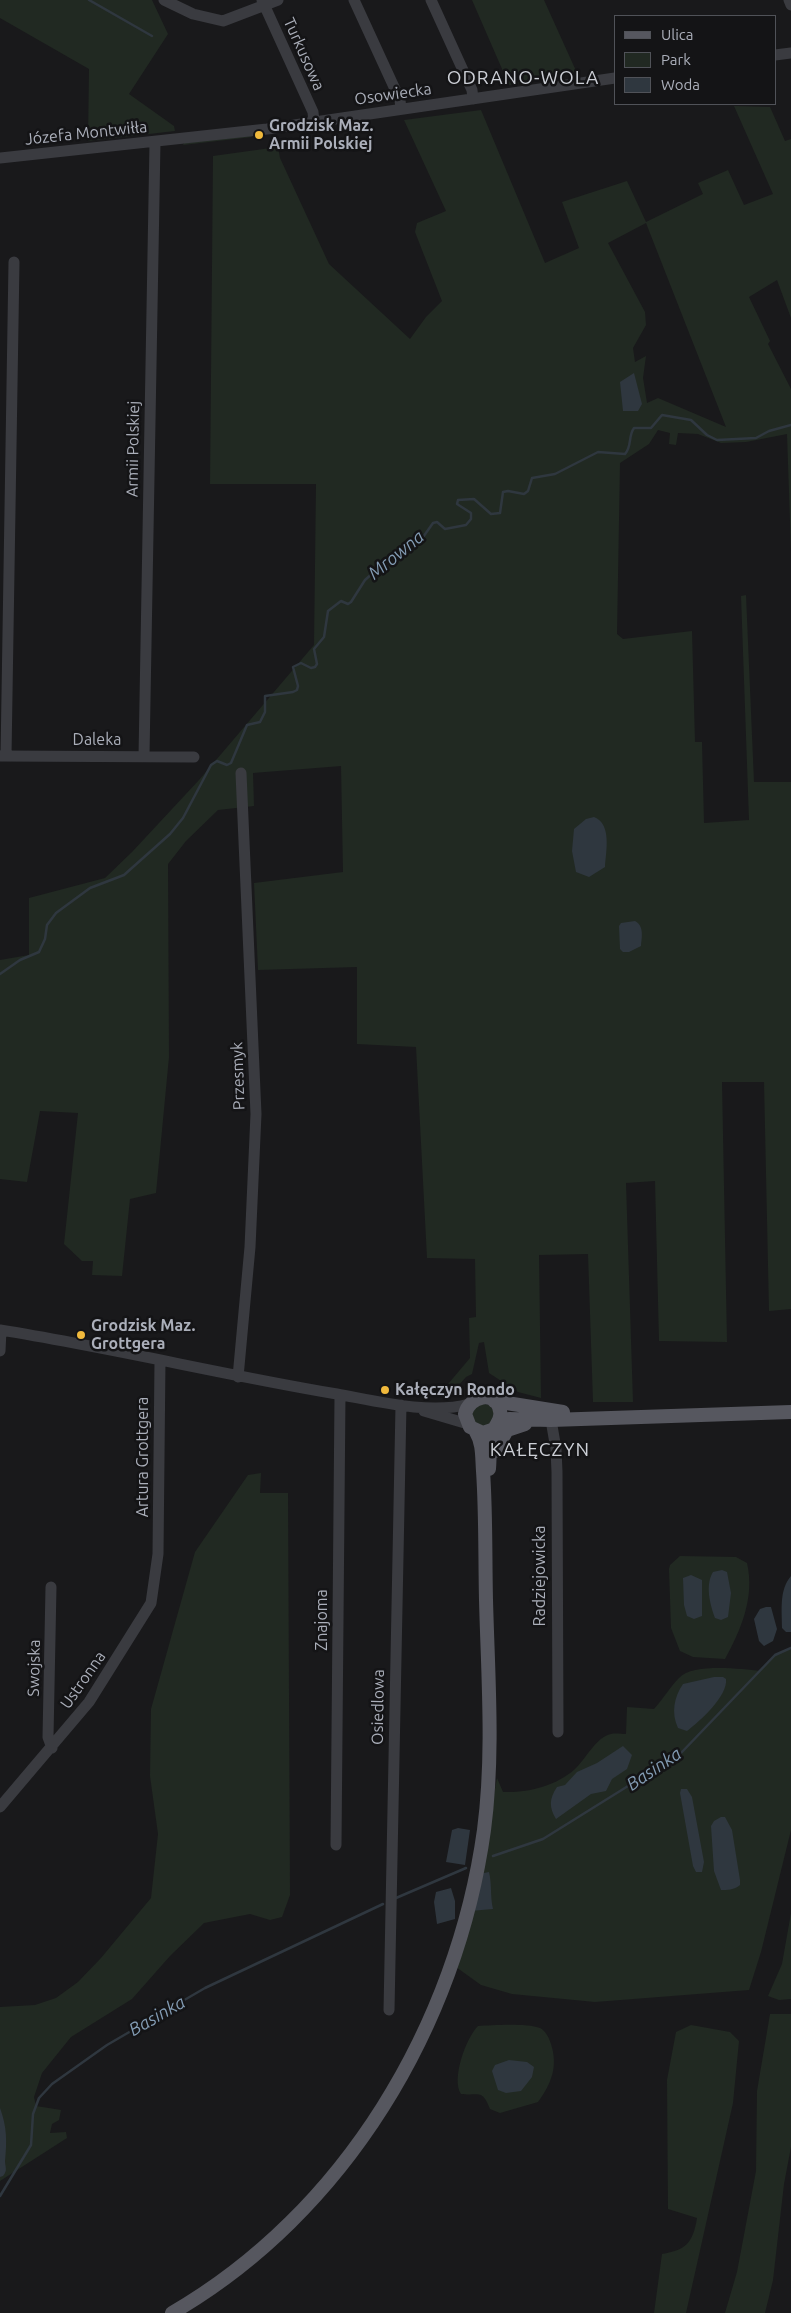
<!DOCTYPE html>
<html>
<head>
<meta charset="utf-8">
<style>
  body { margin:0 }
  #map { position:relative; width:791px; height:2313px; overflow:hidden; background:#19191b; font-family:Ubuntu,sans-serif }
  canvas { display:block }
  .legend { position:absolute; left:614px; top:15px; width:162px; height:90px; box-sizing:border-box; background:#141416; border:1px solid #505258; margin:0; padding:6px 9px; list-style:none; font-size:15px; color:#abafba }
  .legend li { display:flex; align-items:center; gap:10px; height:25px }
  .legend b { width:25px; border:1px solid #505258 }
</style>
</head>
<body>
<div id="map">
<canvas width="791" height="2313"></canvas>
<ul class="legend">
<li><b style="height:6px;background:#56575f"></b>Ulica</li>
<li><b style="height:14px;background:#212922"></b>Park</li>
<li><b style="height:14px;background:#2f373f"></b>Woda</li>
</ul>
</div>
<script>
const g = document.querySelector('canvas').getContext('2d');
g.lineJoin = 'round';
function fillPath(path, color) { g.fillStyle = color; g.fill(path, 'evenodd'); }
function stroke(path, color, width, dash) { g.strokeStyle = color; g.lineWidth = width; g.lineCap = dash ? 'butt' : 'round'; g.setLineDash(dash || []); g.stroke(path); }
function write(font, color, halo, rows, align = 'center') {
  g.font = font + ' Ubuntu,sans-serif'; g.lineWidth = 5; g.setLineDash([]); g.textBaseline = 'middle'; g.strokeStyle = halo; g.fillStyle = color; for (const [text, x, y, turn = 0] of rows) {
    g.save(); g.translate(x, y); g.rotate((+turn || 0) * Math.PI / 180); g.textAlign = isNaN(turn) ? turn : align; if (halo) g.strokeText(text, 0, 0); g.fillText(text, 0, 0); g.restore();
  }
}
fillPath(new Path2D(`
  M 0,0 L 152,0 L 168,34 L 129,94 L 174,126 L 175,131 L 88,141 L 89,69 L 0,18 Z
  M 472,0 L 544,0 L 577,73 L 509,85 Z
  M 734,106 L 770,107 L 785,141 L 791,139 L 791,318 L 777,280 L 749,297 L 770,341 L 768,344 L 791,389 L 791,551 L 787,434 L 746,442 L 721,443 L 698,434 L 678,433 L 676,445 L 669,444 L 670,433 L 658,430 L 649,444 L 620,463 L 617,634 L 623,639 L 692,631 L 695,742 L 702,742 L 704,823 L 749,820 L 741,596 L 746,595 L 754,782 L 791,782 L 791,1309 L 769,1311 L 764,1082 L 722,1082 L 727,1342 L 659,1341 L 655,1181 L 626,1183 L 633,1402 L 593,1402 L 588,1254 L 539,1255 L 541,1398 L 518,1392 L 489,1373 L 484,1342 L 479,1343 L 472,1374 L 466,1377 L 449,1396 L 443,1390 L 470,1358 L 469,1318 L 476,1317 L 475,1259 L 427,1258 L 416,1047 L 357,1044 L 357,967 L 258,970 L 254,883 L 343,872 L 341,766 L 253,773 L 254,806 L 218,810 L 186,841 L 168,864 L 169,1057 L 156,1193 L 130,1199 L 122,1276 L 92,1275 L 93,1261 L 82,1261 L 64,1244 L 78,1113 L 40,1111 L 27,1182 L 0,1179 L 0,960 L 29,955 L 29,898 L 105,878 L 132,852 L 199,780 L 314,645 L 316,484 L 210,484 L 213,156 L 278,147 L 280,158 L 329,264 L 410,339 L 426,317 L 442,301 L 415,232 L 417,223 L 446,211 L 404,120 L 481,110 L 545,263 L 579,248 L 562,202 L 627,181 L 646,222 L 703,194 L 698,183 L 728,170 L 744,205 L 773,194 ZM 646,223 L 726,427 L 658,398 L 647,403 L 643,378 L 646,356 L 635,362 L 633,348 L 646,325 L 645,312 L 608,243 Z
  M 251,135 L 252,137 L 183,145 L 184,143 Z
  M472 1415a11 11 0 1 1 22 0a11 11 0 1 1-22 0Z
  M 261,1473 L 260,1493 L 288,1493 L 290,1895 L 282,1917 L 270,1920 L 250,1914 L 204,1923 L 170,1956 L 132,1999 L 71,2037 L 42,2073 L 34,2097 L 36,2106 L 61,2110 L 59,2120 L 52,2124 L 50,2133 L 66,2132 L 67,2138 L 0,2181 L 0,2007 L 35,2005 L 56,1998 L 78,1982 L 101,1958 L 151,1898 L 158,1834 L 150,1776 L 151,1709 L 195,1552 L 248,1475 Z
  M 680,1556 L 736,1557 L 747,1563 C 755,1597 741,1630 725,1659 L 693,1657 L 680,1651 L 671,1628 L 669,1569 L 670,1565 Z
  M 791,1648 L 791,1830 L 761,1952 L 749,1990 L 595,2002 L 512,1994 L 481,1985 L 456,1967 L 488,1829 L 497,1778 L 503,1792 C 528,1793 556,1786 575,1769 C 586,1759 596,1737 611,1734 C 615,1733 622,1734 626,1734 L 627,1707 L 654,1709 C 663,1699 670,1687 679,1678 C 693,1663 741,1669 760,1671 L 775,1655 Z
  M 791,1913 L 791,1999 L 779,2000 L 768,1996 L 782,1964 Z
  M 770,2014 L 791,2014 L 791,2147 L 784,2184 L 773,2280 L 765,2313 L 725,2313 L 737,2272 L 756,2171 L 757,2091 Z
  M 691,2025 L 730,2032 L 739,2041 L 733,2103 L 686,2313 L 654,2313 L 662,2254 C 686,2250 693,2243 697,2218 L 668,2209 L 667,2080 L 676,2032 Z
  M 478,2026 C 493,2025 527,2023 540,2028 C 546,2031 549,2038 551,2044 C 558,2066 552,2083 538,2102 L 500,2113 L 490,2109 C 482,2089 480,2096 461,2094 C 451,2079 466,2038 478,2026 Z`), '#212922');
fillPath(new Path2D(`
  M 634,373 L 642,404 L 638,411 L 623,411 L 620,382 Z
  M 594,817 C 612,824 606,851 605,867 L 589,877 L 576,872 L 572,851 L 574,829 L 586,819 Z
  M 635,921 C 644,926 642,936 641,946 L 629,952 L 623,952 L 620,949 L 619,926 L 621,923 Z
  M 722,1570 L 727,1572 L 731,1593 L 728,1617 L 721,1620 L 715,1618 C 710,1604 705,1585 713,1572 Z
  M 691,1575 L 702,1580 L 702,1616 L 694,1619 L 687,1616 L 684,1605 L 683,1578 Z
  M 791,1576 L 791,1632 L 786,1632 L 782,1628 C 782,1610 779,1590 791,1576 Z
  M 766,1607 L 771,1607 L 777,1629 L 773,1641 L 764,1646 L 759,1641 L 754,1619 L 760,1609 Z
  M 714,1677 L 723,1677 L 726,1679 C 728,1696 700,1721 687,1731 L 678,1728 C 671,1713 674,1697 683,1684 Z
  M 623,1746 L 632,1755 L 627,1769 L 612,1779 L 606,1791 L 591,1794 L 556,1819 C 549,1807 549,1799 557,1787 L 565,1785 L 577,1772 L 597,1763 Z
  M 681,1789 L 687,1789 L 692,1797 L 704,1862 L 702,1872 L 696,1872 L 693,1866 L 680,1793 Z
  M 721,1817 L 725,1817 L 732,1830 L 740,1880 L 740,1885 C 734,1890 727,1890 721,1890 L 714,1871 L 711,1826 L 714,1821 Z
  M 458,1828 L 470,1830 L 465,1865 L 446,1862 L 452,1830 Z
  M 489,1872 C 492,1884 490,1896 493,1909 L 470,1911 L 479,1874 Z
  M 451,1888 L 455,1901 L 455,1919 L 437,1924 L 434,1902 L 436,1892 Z
  M 509,2060 L 527,2062 L 534,2067 L 532,2077 L 521,2091 L 506,2093 L 498,2090 L 492,2071 L 495,2065 Z
  M 0,2108 C 7,2127 7,2141 5,2161 C 5,2167 8,2170 3,2176 L 0,2177 Z`), '#2f373f');
stroke(new Path2D(`
  M 89,0 L 152,36
  M 0,974 L 20,960 L 39,952 L 45,939 L 47,925 L 56,913 L 90,888 L 124,875 L 170,834 L 183,818 L 211,765 L 217,761 L 227,765 L 231,763 L 247,725 L 260,722 L 265,712 L 265,696 L 293,692 L 297,690 L 298,686 L 293,667 L 301,663 L 311,668 L 315,667 L 317,664 L 314,649 L 324,637 L 328,611 L 341,601 L 348,604 L 351,602 L 365,580 L 374,572 L 421,540 L 433,523 L 437,522 L 445,529 L 466,525 L 471,519 L 471,513 L 457,504 L 458,500 L 474,499 L 491,514 L 500,513 L 503,492 L 508,491 L 524,494 L 528,491 L 532,478 L 555,474 L 598,452 L 625,454 C 632,447 628,436 634,428 L 651,428 L 662,415 L 691,420 L 707,435 L 717,440 L 756,438 L 769,431 L 791,425
  M 493,1856 L 543,1839 L 681,1753 L 775,1655 L 791,1648
  M 396,1898 L 466,1868
  M 0,2196 L 31,2145 L 33,2114 L 39,2098 L 52,2084 L 107,2045 L 205,1988 L 383,1904`), '#2f373f', 2.5);
stroke(new Path2D(`
  M 164,0 L 193,14 L 223,21 L 278,0
  M 262,0 L 313,112 L 314,122
  M 354,0 L 400,100 L 401,109
  M 431,0 L 472,90 L 473,99
  M 789,0 L 791,5
  M 775,55 L 791,53
  M 0,158 L 267,129 L 615,78
  M 0,756 L 194,757
  M 6,756 L 14,262
  M 144,756 L 155,142
  M 0,1330 C 113,1348 224,1375 337,1394 C 376,1401 430,1415 469,1404
  M 0,1351 L 1,1330
  M 238,1377 L 250,1247 L 256,1114 L 241,773
  M 424,1411 L 468,1424
  M 551,1420 L 556,1449 L 557,1472 L 558,1732
  M 51,1587 L 48,1737 L 52,1748
  M 0,1807 L 89,1702 L 151,1603 L 158,1554 L 160,1360
  M 336,1845 L 340,1395
  M 389,2010 L 401,1405`), '#3a3b40', 11);
stroke(new Path2D(`
  M 494,1401 L 563,1412
  M 499,1422 L 509,1419 L 551,1420 L 791,1412
  M 495,1451 L 507,1430 L 525,1424
  M 489,1469 C 490,1457 489,1440 494,1429 C 497,1423 502,1419 500,1411 C 496,1389 469,1396 465,1414 L 470,1427 L 483,1433 L 495,1429
  M 172,2313 C 345,2213 457,2025 484,1830 C 494,1754 488,1677 486,1600 C 485,1557 486,1514 483,1471 C 482,1458 483,1443 476,1432`), '#56575f', 14);
for (const [x, y, r, color] of [
  [259,135,5,"#f0b93c"],
  [81,1335,5,"#f0b93c"],
  [385,1390,5,"#f0b93c"]
]) { const dot = new Path2D(); dot.arc(x, y, r, 0, 2 * Math.PI); g.fillStyle = color; g.fill(dot); stroke(dot, '#141416', 2); }
write('16px', '#abafba', '#141416', [
  ["Turkusowa",304,54,66],
  ["Osowiecka",393,94,-8],
  ["Józefa Montwiłła",86,133,-6],
  ["Armii Polskiej",133,449,-89],
  ["Daleka",97,740],
  ["Przesmyk",238,1076,-92],
  ["Artura Grottgera",143,1457,-90],
  ["Radziejowicka",540,1576,-90],
  ["Znajoma",322,1620,-90],
  ["Swojska",34,1668,-89],
  ["Ustronna",83,1680,-55],
  ["Osiedlowa",378,1707,-89]
]);
write('bold 16px', '#abafba', '#141416', [
  ["Grodzisk Maz.",269,126],
  ["Armii Polskiej",269,144],
  ["Grodzisk Maz.",91,1326],
  ["Grottgera",91,1344],
  ["Kałęczyn Rondo",395,1390]
], 'left');
write('italic 18px', '#839cb4', '#141416', [
  ["Mrowna",396,555,-39],
  ["Basinka",654,1769,-34],
  ["Basinka",157,2016,-30]
]);
g.letterSpacing = '1px';
write('19px', '#cccfd6', '#141416', [
  ["ODRANO-WOLA",523,78],
  ["KAŁĘCZYN",540,1450]
]);
g.letterSpacing = '0px';
</script>
</body>
</html>
